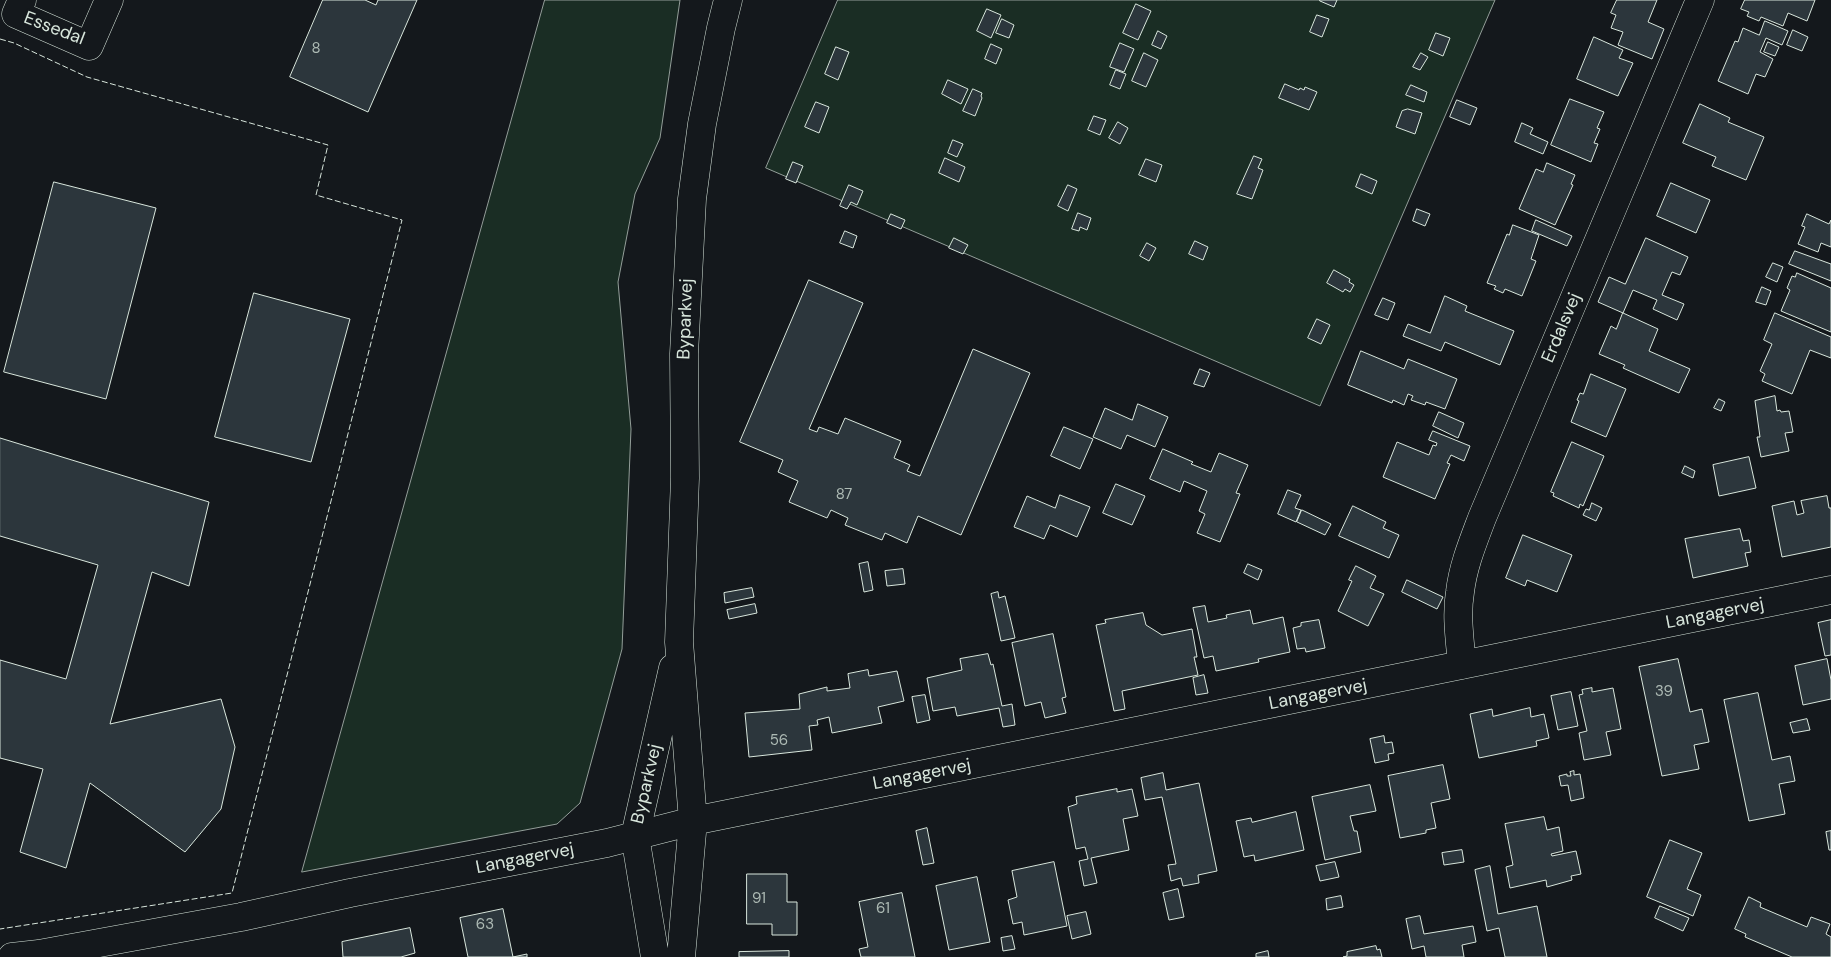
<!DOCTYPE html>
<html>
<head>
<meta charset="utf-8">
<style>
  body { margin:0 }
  canvas { display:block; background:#14181c }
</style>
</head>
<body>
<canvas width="1831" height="957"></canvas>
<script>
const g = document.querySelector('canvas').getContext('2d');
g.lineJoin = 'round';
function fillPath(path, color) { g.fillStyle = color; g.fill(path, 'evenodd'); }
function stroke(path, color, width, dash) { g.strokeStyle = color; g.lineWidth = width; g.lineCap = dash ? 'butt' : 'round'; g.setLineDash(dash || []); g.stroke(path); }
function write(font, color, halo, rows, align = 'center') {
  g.font = font + ' "DM Sans",sans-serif'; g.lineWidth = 4; g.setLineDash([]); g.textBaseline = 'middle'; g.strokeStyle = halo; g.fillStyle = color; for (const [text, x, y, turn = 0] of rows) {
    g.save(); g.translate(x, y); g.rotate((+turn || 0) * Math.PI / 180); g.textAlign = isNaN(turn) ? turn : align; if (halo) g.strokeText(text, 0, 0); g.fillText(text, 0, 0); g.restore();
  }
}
const green = new Path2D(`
  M 545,0 L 680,0 L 660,138 L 635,194 L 618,282 L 631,429 L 622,649 L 580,803 L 557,824 L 302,872 Z
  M 838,0 L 1495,0 L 1320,406 L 766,168 Z`);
fillPath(green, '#1a2d24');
stroke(green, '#939e99', 1);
const building = new Path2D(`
  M 323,0 L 365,0 L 376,5 L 378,0 L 417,0 L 368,112 L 290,77 Z
  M 1320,0 L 1337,0 L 1334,7 L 1320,1 Z
  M 1617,0 L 1657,0 L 1648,22 L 1664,29 L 1652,59 L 1618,45 L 1623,32 L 1611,28 L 1616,15 L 1611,13 Z
  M 1745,0 L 1815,0 L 1807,21 L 1788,13 L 1783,26 L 1761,17 L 1759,21 L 1747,16 L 1749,12 L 1741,9 Z
  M 1136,4 L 1151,11 L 1138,40 L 1123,33 Z
  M 987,9 L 1001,15 L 991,38 L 977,31 Z
  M 1317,15 L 1329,19 L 1322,37 L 1310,32 Z
  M 1002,19 L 1014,25 L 1009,38 L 996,33 Z
  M 1765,21 L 1788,31 L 1782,45 L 1766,38 L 1760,52 L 1773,59 L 1765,77 L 1756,74 L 1748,94 L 1718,81 L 1735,41 L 1738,42 L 1743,28 L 1759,35 Z
  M 1793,30 L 1808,37 L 1802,51 L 1787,45 Z
  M 1158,31 L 1167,36 L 1161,49 L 1152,45 Z
  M 1436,33 L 1450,38 L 1443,56 L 1429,50 Z
  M 1594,37 L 1623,50 L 1619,58 L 1633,63 L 1618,96 L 1577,79 Z
  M 1768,42 L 1779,47 L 1775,56 L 1764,52 Z
  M 1120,43 L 1134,49 L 1124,72 L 1110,67 Z
  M 991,44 L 1002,49 L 996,64 L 985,59 Z
  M 836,47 L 849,52 L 838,80 L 825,74 Z
  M 1144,53 L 1158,60 L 1146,87 L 1132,81 Z
  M 1421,53 L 1428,57 L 1420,70 L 1413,67 Z
  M 1116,70 L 1126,74 L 1120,89 L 1110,85 Z
  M 948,80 L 968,89 L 961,104 L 942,94 Z
  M 1285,84 L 1299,90 L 1300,88 L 1304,90 L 1305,87 L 1317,92 L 1309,110 L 1279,98 Z
  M 1411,85 L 1427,92 L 1424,102 L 1406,95 Z
  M 973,89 L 982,93 L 981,96 L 982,98 L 975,116 L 963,111 Z
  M 1570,99 L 1604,112 L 1597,128 L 1600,129 L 1594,143 L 1598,144 L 1591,162 L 1551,145 Z
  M 1457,100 L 1477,108 L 1470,125 L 1450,117 Z
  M 816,102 L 829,107 L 819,133 L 805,127 Z
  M 1700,104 L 1730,118 L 1728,122 L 1764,137 L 1746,180 L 1712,166 L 1716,157 L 1683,143 Z
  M 1408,109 L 1422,113 L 1415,134 L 1396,127 L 1402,111 Z
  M 1094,116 L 1106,120 L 1100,135 L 1088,130 Z
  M 1118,122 L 1128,128 L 1120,144 L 1109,138 Z
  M 1522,123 L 1533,128 L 1530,134 L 1548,142 L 1543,154 L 1515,142 Z
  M 953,140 L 963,144 L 957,157 L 948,153 Z
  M 1254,156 L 1262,159 L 1258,168 L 1263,170 L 1252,199 L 1237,194 Z
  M 945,158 L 965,167 L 959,182 L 939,173 Z
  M 1146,159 L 1162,165 L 1156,182 L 1139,175 Z
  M 793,162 L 803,166 L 796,183 L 786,179 Z
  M 1547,163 L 1575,175 L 1571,184 L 1573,185 L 1555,225 L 1519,209 L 1536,169 L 1543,172 Z
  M 1361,174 L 1377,181 L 1372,194 L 1356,187 Z
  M 54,182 L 156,208 L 106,399 L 4,372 Z
  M 1671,183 L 1710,200 L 1696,233 L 1657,216 Z
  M 849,185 L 863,191 L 857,205 L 851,202 L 847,209 L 840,206 Z
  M 1068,185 L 1077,189 L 1068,211 L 1058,206 Z
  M 1417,209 L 1430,214 L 1425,226 L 1413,221 Z
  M 1078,213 L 1091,218 L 1087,230 L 1080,227 L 1079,231 L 1072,229 Z
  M 891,214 L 905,220 L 901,229 L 887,223 Z
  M 1807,214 L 1829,224 L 1831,220 L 1831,247 L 1821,243 L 1818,252 L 1798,244 L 1805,227 L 1802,226 Z
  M 1536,220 L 1572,236 L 1567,246 L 1532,231 Z
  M 1513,225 L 1539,235 L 1531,259 L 1536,261 L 1522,296 L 1505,289 L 1503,293 L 1494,289 L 1496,286 L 1487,283 L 1507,234 L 1509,235 Z
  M 845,231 L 857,236 L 853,248 L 840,243 Z
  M 954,238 L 968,245 L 963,254 L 949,248 Z
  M 1646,238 L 1688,257 L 1680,275 L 1672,272 L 1662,295 L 1684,304 L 1677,320 L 1653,309 L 1657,300 L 1633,290 L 1623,313 L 1598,302 L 1609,277 L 1625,284 Z
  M 1195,241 L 1208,247 L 1203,260 L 1189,254 Z
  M 1147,243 L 1156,248 L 1149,261 L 1140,256 Z
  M 1795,251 L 1831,264 L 1831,281 L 1789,264 Z
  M 1773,263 L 1783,267 L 1777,282 L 1766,277 Z
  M 1334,270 L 1350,279 L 1349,282 L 1354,285 L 1350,292 L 1345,289 L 1343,292 L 1327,283 Z
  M 1797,273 L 1831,288 L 1831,332 L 1781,311 L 1790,290 L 1787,288 L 1792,276 L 1795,277 Z
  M 809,280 L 863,303 L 809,429 L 817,432 L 819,427 L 838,434 L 845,418 L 901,441 L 894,458 L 910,465 L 907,471 L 920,476 L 973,349 L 1030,373 L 961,535 L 918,516 L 907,543 L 885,533 L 882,540 L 845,525 L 848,518 L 831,510 L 827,518 L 789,502 L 798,481 L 778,472 L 783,460 L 740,442 Z
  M 1762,287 L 1771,291 L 1766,305 L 1756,302 Z
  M 254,293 L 350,319 L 311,462 L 215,437 Z
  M 1445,296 L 1467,306 L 1465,311 L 1514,331 L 1500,365 L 1445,342 L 1441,351 L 1403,336 L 1408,324 L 1430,333 Z
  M 1383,298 L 1395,303 L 1388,320 L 1375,315 Z
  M 1623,313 L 1658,329 L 1649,351 L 1690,369 L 1679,393 L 1623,368 L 1625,365 L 1599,354 L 1611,326 L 1616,329 Z
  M 1775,313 L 1831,337 L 1831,358 L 1810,350 L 1792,394 L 1762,381 L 1765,374 L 1760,371 L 1772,344 L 1764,340 Z
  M 1317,319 L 1330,325 L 1321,344 L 1308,338 Z
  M 1361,351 L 1404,369 L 1408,359 L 1457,379 L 1445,409 L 1426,402 L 1425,405 L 1411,400 L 1413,396 L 1408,394 L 1404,405 L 1393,400 L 1392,403 L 1348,385 Z
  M 1200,369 L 1210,373 L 1204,387 L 1194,384 Z
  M 1591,374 L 1626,389 L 1606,437 L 1571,422 L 1579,401 L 1577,400 L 1580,393 L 1583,394 Z
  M 1775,396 L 1777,411 L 1780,410 L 1781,412 L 1789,411 L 1793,432 L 1785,433 L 1789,451 L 1761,457 L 1757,437 L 1760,437 L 1755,401 Z
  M 1719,399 L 1725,402 L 1721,411 L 1714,408 Z
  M 1138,404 L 1168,417 L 1155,447 L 1127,435 L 1121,449 L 1093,437 L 1105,408 L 1132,420 Z
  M 1439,412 L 1464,423 L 1458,438 L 1433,426 Z
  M 1064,427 L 1093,439 L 1080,469 L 1051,456 Z
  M 1433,431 L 1470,446 L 1464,461 L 1451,455 L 1447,463 L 1450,464 L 1435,499 L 1383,477 L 1397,442 L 1429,455 L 1433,445 L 1436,446 L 1437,443 L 1429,440 Z
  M 0,438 L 209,502 L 189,586 L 152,572 L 110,724 L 221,699 L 235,747 L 221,809 L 185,852 L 90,783 L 66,868 L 20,852 L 43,769 L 0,758 L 0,660 L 66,679 L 98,565 L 0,536 Z
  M 1572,442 L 1604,456 L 1583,506 L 1580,504 L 1579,508 L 1553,496 L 1554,493 L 1551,492 Z
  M 1163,449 L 1193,462 L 1191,464 L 1211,472 L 1219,453 L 1248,465 L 1236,493 L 1240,494 L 1220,542 L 1197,533 L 1205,514 L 1199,511 L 1207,491 L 1184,481 L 1180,492 L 1150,479 Z
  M 1749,457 L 1756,488 L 1719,496 L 1713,465 Z
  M 1685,466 L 1695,471 L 1693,478 L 1682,473 Z
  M 1116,484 L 1145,496 L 1132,525 L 1103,513 Z
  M 1288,490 L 1301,495 L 1295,508 L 1301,510 L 1296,522 L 1278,514 Z
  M 1060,495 L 1090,507 L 1077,537 L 1050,525 L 1044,539 L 1014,527 L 1027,496 L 1055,508 Z
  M 1827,496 L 1829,508 L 1831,508 L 1831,547 L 1782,557 L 1772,506 L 1794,501 L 1797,515 L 1804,513 L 1801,501 Z
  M 1592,503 L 1602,508 L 1596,521 L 1583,515 L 1586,509 L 1589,510 Z
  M 1353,506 L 1386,522 L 1383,528 L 1399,535 L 1389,558 L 1339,536 Z
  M 1302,510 L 1331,524 L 1325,535 L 1297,522 Z
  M 1740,529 L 1743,541 L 1749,540 L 1751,552 L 1745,553 L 1748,566 L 1693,578 L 1685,539 Z
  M 1523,535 L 1572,555 L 1557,592 L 1527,580 L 1525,586 L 1506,578 Z
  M 868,562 L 873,590 L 864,592 L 859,564 Z
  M 1248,564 L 1262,570 L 1258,580 L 1244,573 Z
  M 1356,566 L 1376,576 L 1370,588 L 1384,594 L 1368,626 L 1338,611 L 1352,581 L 1349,580 Z
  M 903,569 L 905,584 L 887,586 L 885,571 Z
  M 1407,580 L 1443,597 L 1437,609 L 1402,592 Z
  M 752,588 L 754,597 L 725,603 L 724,593 Z
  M 998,592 L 999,598 L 1005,596 L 1015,638 L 1001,641 L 991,594 Z
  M 755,604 L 757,613 L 729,619 L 727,610 Z
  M 1205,606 L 1208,622 L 1227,618 L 1226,615 L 1250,610 L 1253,624 L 1283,617 L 1290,652 L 1258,659 L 1259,662 L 1216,671 L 1213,656 L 1204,658 L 1193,608 Z
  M 1143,613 L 1146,625 L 1162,635 L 1192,629 L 1197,657 L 1194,657 L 1198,675 L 1122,691 L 1125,709 L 1114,711 L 1096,625 L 1106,623 L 1105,620 Z
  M 1319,620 L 1325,648 L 1306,652 L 1305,648 L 1297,649 L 1293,628 L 1301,626 L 1301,623 Z
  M 1831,620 L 1831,655 L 1825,656 L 1818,623 Z
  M 1053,634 L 1066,697 L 1062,698 L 1066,713 L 1045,718 L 1041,702 L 1025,706 L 1012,643 Z
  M 988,654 L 991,665 L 993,664 L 1002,706 L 1012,704 L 1015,725 L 1003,727 L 999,708 L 957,716 L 955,707 L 933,711 L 927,678 L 962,670 L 960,659 Z
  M 1678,659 L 1690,712 L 1702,709 L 1709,742 L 1694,745 L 1699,769 L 1662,776 L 1639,667 Z
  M 1827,659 L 1831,680 L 1831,699 L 1803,705 L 1795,666 Z
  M 868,670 L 869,676 L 897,671 L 904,701 L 878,707 L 882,723 L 832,733 L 829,717 L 817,720 L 818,725 L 809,726 L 812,750 L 749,757 L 745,713 L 800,709 L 799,694 L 827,687 L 827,691 L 850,688 L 848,674 Z
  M 1204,675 L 1208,693 L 1196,695 L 1193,678 Z
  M 1592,688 L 1592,692 L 1613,688 L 1621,729 L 1606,732 L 1611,755 L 1584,760 L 1579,733 L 1587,731 L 1579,695 L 1583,694 L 1582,690 Z
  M 1571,692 L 1578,726 L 1558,730 L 1551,696 Z
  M 1758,693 L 1772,760 L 1790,756 L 1795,781 L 1779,784 L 1785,814 L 1749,821 L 1724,700 Z
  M 925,695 L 930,720 L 917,723 L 912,697 Z
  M 1530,708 L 1531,717 L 1544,714 L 1549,738 L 1536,741 L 1537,746 L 1479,758 L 1470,714 L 1492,709 L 1493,716 Z
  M 1807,719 L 1810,730 L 1793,733 L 1790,723 Z
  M 1384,736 L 1385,743 L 1392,742 L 1394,753 L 1388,754 L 1389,760 L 1375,763 L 1370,739 Z
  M 1443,765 L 1450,799 L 1431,803 L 1436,828 L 1426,830 L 1426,833 L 1400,838 L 1388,776 Z
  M 1574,771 L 1574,775 L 1580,774 L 1584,798 L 1571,801 L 1568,785 L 1561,786 L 1559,776 L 1567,774 L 1567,776 L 1571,776 L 1570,772 Z
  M 1163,773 L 1166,790 L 1199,783 L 1217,871 L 1198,875 L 1199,883 L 1183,886 L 1181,878 L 1171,881 L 1168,865 L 1176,864 L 1162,797 L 1145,800 L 1141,778 Z
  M 1370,785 L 1376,811 L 1350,816 L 1354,831 L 1357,831 L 1361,852 L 1325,860 L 1312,797 Z
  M 1117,789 L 1117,792 L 1132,789 L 1138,816 L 1123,819 L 1129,850 L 1091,858 L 1097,883 L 1084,886 L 1079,861 L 1088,859 L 1085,847 L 1076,849 L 1068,807 L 1077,804 L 1076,797 Z
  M 1296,812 L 1304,850 L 1255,861 L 1254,855 L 1244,857 L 1236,821 L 1251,818 L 1252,822 Z
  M 1544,817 L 1547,830 L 1559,827 L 1563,851 L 1551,854 L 1552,856 L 1576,851 L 1581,874 L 1571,876 L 1572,880 L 1547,887 L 1546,880 L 1510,888 L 1506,867 L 1513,865 L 1505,824 Z
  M 927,828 L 934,863 L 923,865 L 916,831 Z
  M 1831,831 L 1831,850 L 1829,850 L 1826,832 Z
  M 1670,840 L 1702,853 L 1687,889 L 1701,895 L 1693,916 L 1647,897 Z
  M 1462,850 L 1464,862 L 1444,865 L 1442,853 Z
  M 1054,862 L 1067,926 L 1024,935 L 1022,922 L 1013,924 L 1008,900 L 1017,897 L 1012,871 Z
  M 1335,862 L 1339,877 L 1320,881 L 1316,866 Z
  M 1490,866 L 1498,914 L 1537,906 L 1547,957 L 1505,957 L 1499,928 L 1487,931 L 1475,870 Z
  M 747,874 L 787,874 L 787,902 L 797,902 L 797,935 L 772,935 L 772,924 L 747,924 Z
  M 977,877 L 990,942 L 949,950 L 936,886 Z
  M 1178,889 L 1184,917 L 1169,920 L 1163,893 Z
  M 902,893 L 915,957 L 861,957 L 859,949 L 868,947 L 859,902 Z
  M 1341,896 L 1343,907 L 1327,910 L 1326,899 Z
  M 1749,897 L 1761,903 L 1760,907 L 1807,927 L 1811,917 L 1830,924 L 1826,934 L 1831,937 L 1831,957 L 1792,957 L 1745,937 L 1746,934 L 1735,929 Z
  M 1660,906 L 1689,918 L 1683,931 L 1655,918 Z
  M 503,909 L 513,957 L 527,954 L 527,957 L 468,957 L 460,918 Z
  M 1086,912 L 1091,934 L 1072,939 L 1067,916 Z
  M 1420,916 L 1424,934 L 1473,926 L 1476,942 L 1462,945 L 1464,957 L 1426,957 L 1424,946 L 1412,949 L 1406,919 Z
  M 410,928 L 415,953 L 401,957 L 343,957 L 342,942 Z
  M 1012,936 L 1015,949 L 1003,951 L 1001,938 Z
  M 1376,946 L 1377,950 L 1380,949 L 1382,957 L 1343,957 L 1347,956 L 1347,952 Z
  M 789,951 L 789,957 L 739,957 L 739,952 Z
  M 1268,951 L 1269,957 L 1256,957 L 1256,954 Z`);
fillPath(building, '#2c363c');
stroke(building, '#d8e6dc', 1);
const minor = new Path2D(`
  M 22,0 L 16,14 L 89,46 L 109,0
  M 1462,665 C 1460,641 1456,616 1460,592 C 1463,566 1473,542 1482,518 L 1700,0
  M 12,957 L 39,954 L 241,917 L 350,893 L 607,843 L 693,821 L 1831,590
  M 655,957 L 635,836 L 673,668
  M 681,957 L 693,821 L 679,642 L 685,478 L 684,354 L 692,199 L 702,124 L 721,28 L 728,0`);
stroke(minor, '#d8e6dc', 29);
stroke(minor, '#14181c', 28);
stroke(new Path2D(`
  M 0,39 L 14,43 L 87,77 L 328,145 L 316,195 L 402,220 L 232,893 L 0,929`), '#d8e6dc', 1, [6, 2.5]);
write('15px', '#adbab4', null, [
  ["8",316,49],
  ["87",844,495],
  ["39",1664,692],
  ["56",779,741],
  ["91",759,899],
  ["61",883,909],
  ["63",485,925]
]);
write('18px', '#d8e6dc', '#14181c', [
  ["Essedal",54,29,21],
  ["Byparkvej",686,319,-88],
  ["Erdalsvej",1562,328,-67],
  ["Langagervej",1715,614,-11],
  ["Langagervej",1318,695,-11],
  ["Langagervej",922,775,-11],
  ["Byparkvej",647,784,-77],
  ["Langagervej",525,859,-11]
]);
</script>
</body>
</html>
